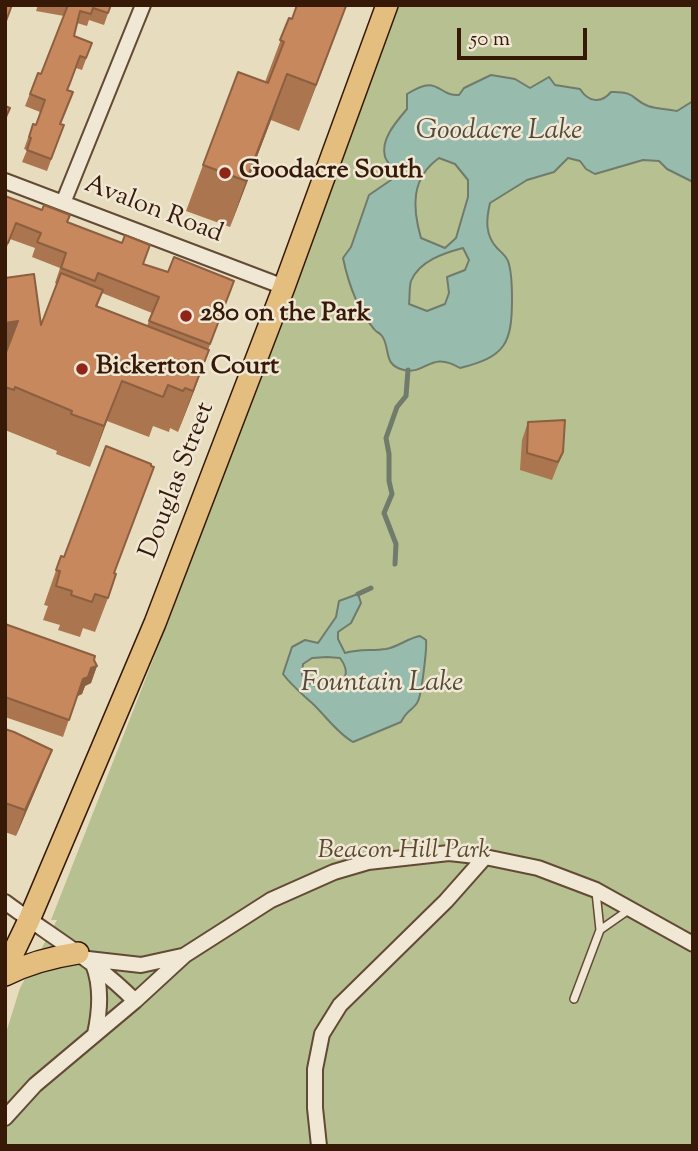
<!DOCTYPE html>
<html>
<head>
<meta charset="utf-8">
<style>
  body { margin:0 }
  #map { position:relative; width:698px; height:1151px; overflow:hidden; background:#e8dcbe; font-family:"Sorts Mill Goudy",serif }
  canvas { display:block }
  .frame { position:absolute; inset:0; border:7px solid #361907; pointer-events:none }
  .scale { position:absolute; left:457px; top:28px; width:130px; height:32px; box-sizing:border-box; border:4px solid #361907; border-top:0; padding-left:9px; font-size:21px; line-height:24px; white-space:nowrap; color:#361907; -webkit-text-stroke:5px #f0e8d5; paint-order:stroke }
</style>
</head>
<body>
<div id="map">
<canvas width="698" height="1151"></canvas>
<div class="frame"></div>
<div class="scale">50 m</div>
</div>
<script>
const g = document.querySelector('canvas').getContext('2d');
g.lineJoin = 'round';
function fillPath(path, color) { g.fillStyle = color; g.fill(path, 'evenodd'); }
function stroke(path, color, width, dash) { g.strokeStyle = color; g.lineWidth = width; g.lineCap = dash ? 'butt' : 'round'; g.setLineDash(dash || []); g.stroke(path); }
function write(font, color, halo, rows, align = 'center') {
  g.font = font + ' "Sorts Mill Goudy",serif'; g.lineWidth = 5; g.setLineDash([]); g.textBaseline = 'middle'; g.strokeStyle = halo; g.fillStyle = color; for (const [text, x, y, turn = 0] of rows) {
    g.save(); g.translate(x, y); g.rotate((+turn || 0) * Math.PI / 180); g.textAlign = isNaN(turn) ? turn : align; if (halo) g.strokeText(text, 0, 0); g.fillText(text, 0, 0); g.restore();
  }
}
fillPath(new Path2D(`
  M 397,5 L 693,5 L 693,1146 L 5,1146 L 5,1036 L 20,988 L 57,920 L 51,920 L 171,614 Z`), '#b6c091');
const water = new Path2D(`
  M 491,75 L 515,79 L 530,88 L 549,77 L 555,85 L 580,89 C 588,102 601,104 611,92 C 636,91 632,100 648,106 C 657,109 668,109 677,111 L 693,101 L 693,182 L 667,169 L 659,161 L 643,160 L 595,174 L 586,169 L 580,161 L 568,158 L 554,172 L 527,180 L 490,203 C 486,220 485,235 497,248 C 501,252 506,256 508,261 C 512,272 512,287 512,299 C 512,344 505,357 460,368 C 430,350 427,375 404,370 C 382,365 391,348 382,336 C 378,331 378,334 374,329 C 358,310 348,282 343,258 L 351,247 L 369,195 L 391,180 L 394,173 C 392,167 387,162 385,157 C 380,139 397,121 407,109 L 407,94 C 440,73 436,96 459,95 L 464,88 ZM 439,158 L 455,164 L 468,180 L 468,197 L 456,238 L 445,248 L 421,238 C 412,207 411,178 439,158 ZM 463,248 L 469,260 L 465,270 L 447,277 L 449,293 L 445,304 L 427,311 L 409,304 C 410,297 409,287 411,281 C 419,261 444,253 463,248 Z
  M 358,594 L 361,603 L 351,623 L 338,632 L 338,639 L 345,653 C 359,649 372,651 386,649 C 398,647 408,638 420,636 L 426,640 C 427,647 422,693 418,701 C 415,709 407,709 401,722 L 353,742 C 337,733 325,715 312,703 C 301,693 292,686 283,674 L 292,647 L 305,640 L 318,643 L 336,617 L 339,601 ZM 327,657 L 340,658 C 349,670 347,677 338,688 C 322,688 311,689 302,675 L 303,664 L 312,658 Z`);
fillPath(water, '#97bcae');
stroke(water, '#707b6b', 2);
stroke(new Path2D(`
  M 395,564 L 396,544 L 384,513 L 392,494 L 389,481 L 389,454 L 386,438 L 397,407 L 406,396 L 408,370
  M 358,594 L 371,588`), '#707b6b', 5);
const service = new Path2D(`
  M 600,930 L 630,909
  M 574,999 L 600,930 L 596,892`);
const minor = new Path2D(`
  M 5,181 L 284,287
  M 63,203 L 143,5
  M 5,902 C 49,935 97,962 135,1001
  M 88,959 L 141,965 L 182,956
  M 93,964 C 102,986 100,1011 95,1034
  M 5,1118 L 35,1085 L 135,1001 L 185,955 L 271,900 L 334,872 L 368,862 L 449,853 L 485,857 L 538,868 L 596,890 L 693,944
  M 319,1146 L 315,1108 L 315,1069 L 322,1034 L 340,1005 L 446,901 L 485,857`);
const primary = new Path2D(`
  M 5,970 L 29,920 L 155,623 L 284,287 L 387,5
  M 5,975 C 29,963 52,957 78,953`);
stroke(service, '#624a35', 10);
stroke(minor, '#624a35', 18);
stroke(primary, '#361907', 24);
stroke(service, '#f0e8d5', 7);
stroke(minor, '#f0e8d5', 14);
stroke(primary, '#e4be7f', 21);
fillPath(new Path2D(`
  M 38,5 L 111,5 L 104,25 L 89,20 L 87,26 L 77,23 L 74,36 L 92,43 L 82,70 L 76,68 L 68,87 L 60,124 L 64,125 L 47,171 L 22,162 L 27,150 L 24,149 L 33,124 L 36,125 L 40,112 L 25,106 L 38,73 L 41,74 L 64,16 L 36,11 Z
  M 289,18 L 329,52 L 299,131 L 271,120 L 230,227 L 186,211 L 203,165 L 265,82 Z
  M 5,196 L 67,222 L 143,264 L 168,272 L 234,281 L 208,350 L 194,391 L 178,432 L 170,428 L 169,432 L 153,426 L 149,437 L 107,421 L 90,467 L 56,454 L 57,451 L 5,430 L 5,278 L 41,325 L 57,284 L 55,283 L 60,268 L 32,257 L 35,248 L 10,239 L 5,252 ZM 102,293 L 152,313 L 147,326 L 97,307 Z
  M 528,422 L 563,452 L 552,480 L 520,470 L 522,440 Z
  M 61,556 L 114,573 L 108,598 L 95,632 L 83,628 L 80,637 L 58,630 L 60,625 L 43,620 L 48,606 L 44,605 Z
  M 5,624 L 94,660 L 97,666 L 91,683 L 85,686 L 82,694 L 77,696 L 63,737 L 5,717 Z
  M 5,729 L 42,775 L 16,836 L 5,832 Z`), '#aa754f');
fillPath(new Path2D(`
  M 346,6 L 329,52 L 299,131 L 316,85 Z
  M 287,74 L 271,120 L 230,227 L 246,181 Z
  M 18,321 L 5,357 L 5,323 Z
  M 209,350 L 194,391 L 178,432 L 193,391 Z
  M 122,381 L 107,421 L 90,467 L 104,426 Z
  M 97,666 L 91,683 L 85,686 L 82,694 L 76,697 L 83,679 L 91,668 Z
  M 52,750 L 42,775 L 16,836 L 25,810 Z`), '#8b5f40');
const building = new Path2D(`
  M 5,5 L 12,5 L 6,21 L 5,21 Z
  M 68,5 L 111,5 L 108,13 L 93,8 L 91,14 L 80,11 L 74,36 L 92,43 L 86,58 L 80,56 L 70,83 L 67,90 L 73,92 L 60,124 L 64,125 L 51,159 L 27,150 L 31,138 L 29,137 L 33,124 L 36,125 L 45,100 L 30,94 L 38,73 L 41,74 Z
  M 297,5 L 343,5 L 346,6 L 316,85 L 287,74 L 246,181 L 203,165 L 238,72 L 268,83 L 284,42 L 280,40 L 289,18 L 292,19 Z
  M 5,106 L 10,108 L 5,119 Z
  M 5,196 L 42,210 L 44,205 L 70,215 L 67,222 L 122,243 L 125,235 L 150,245 L 143,264 L 168,272 L 174,257 L 234,281 L 210,344 L 149,321 L 159,297 L 98,273 L 95,281 L 61,268 L 66,253 L 37,242 L 41,233 L 16,223 L 8,243 L 5,242 Z
  M 61,273 L 103,290 L 96,306 L 209,350 L 193,391 L 185,388 L 183,391 L 168,385 L 163,397 L 122,381 L 104,426 L 71,414 L 72,411 L 15,387 L 14,390 L 5,387 L 5,355 L 18,321 L 5,323 L 5,278 L 34,274 L 41,325 Z
  M 565,420 L 563,452 L 558,462 L 527,453 L 528,422 Z
  M 106,446 L 151,464 L 151,466 L 154,467 L 114,573 L 116,574 L 108,598 L 95,594 L 92,602 L 71,595 L 72,591 L 56,586 L 60,571 L 56,570 L 61,556 L 64,557 Z
  M 5,624 L 95,656 L 94,660 L 97,666 L 91,668 L 88,677 L 83,679 L 69,720 L 5,697 Z
  M 5,729 L 14,732 L 52,750 L 25,810 L 5,803 Z`);
fillPath(building, '#c6885c');
stroke(building, '#8b5f40', 2);
for (const [x, y, r, color] of [
  [225,173,7,"#8f2418"],
  [186,316,7,"#8f2418"],
  [82,369,7,"#8f2418"]
]) { const dot = new Path2D(); dot.arc(x, y, r, 0, 2 * Math.PI); g.fillStyle = color; g.fill(dot); stroke(dot, '#f0e8d5', 2.5); }
write('bold 26px', '#361907', '#f0e8d5', [
  ["Goodacre South",239,173],
  ["280 on the Park",200,316],
  ["Bickerton Court",96,369]
], 'left');
write('26px', '#361907', '#f0e8d5', [
  ["Avalon Road",153,211,21],
  ["Douglas Street",179,481,-69]
]);
write('italic 26px', '#5c4b30', '#f0e8d5', [
  ["Beacon Hill Park",404,853]
]);
write('italic 28px', '#534a39', '#f0e8d5', [
  ["Goodacre Lake",499,133],
  ["Fountain Lake",382,685]
]);
</script>
</body>
</html>
